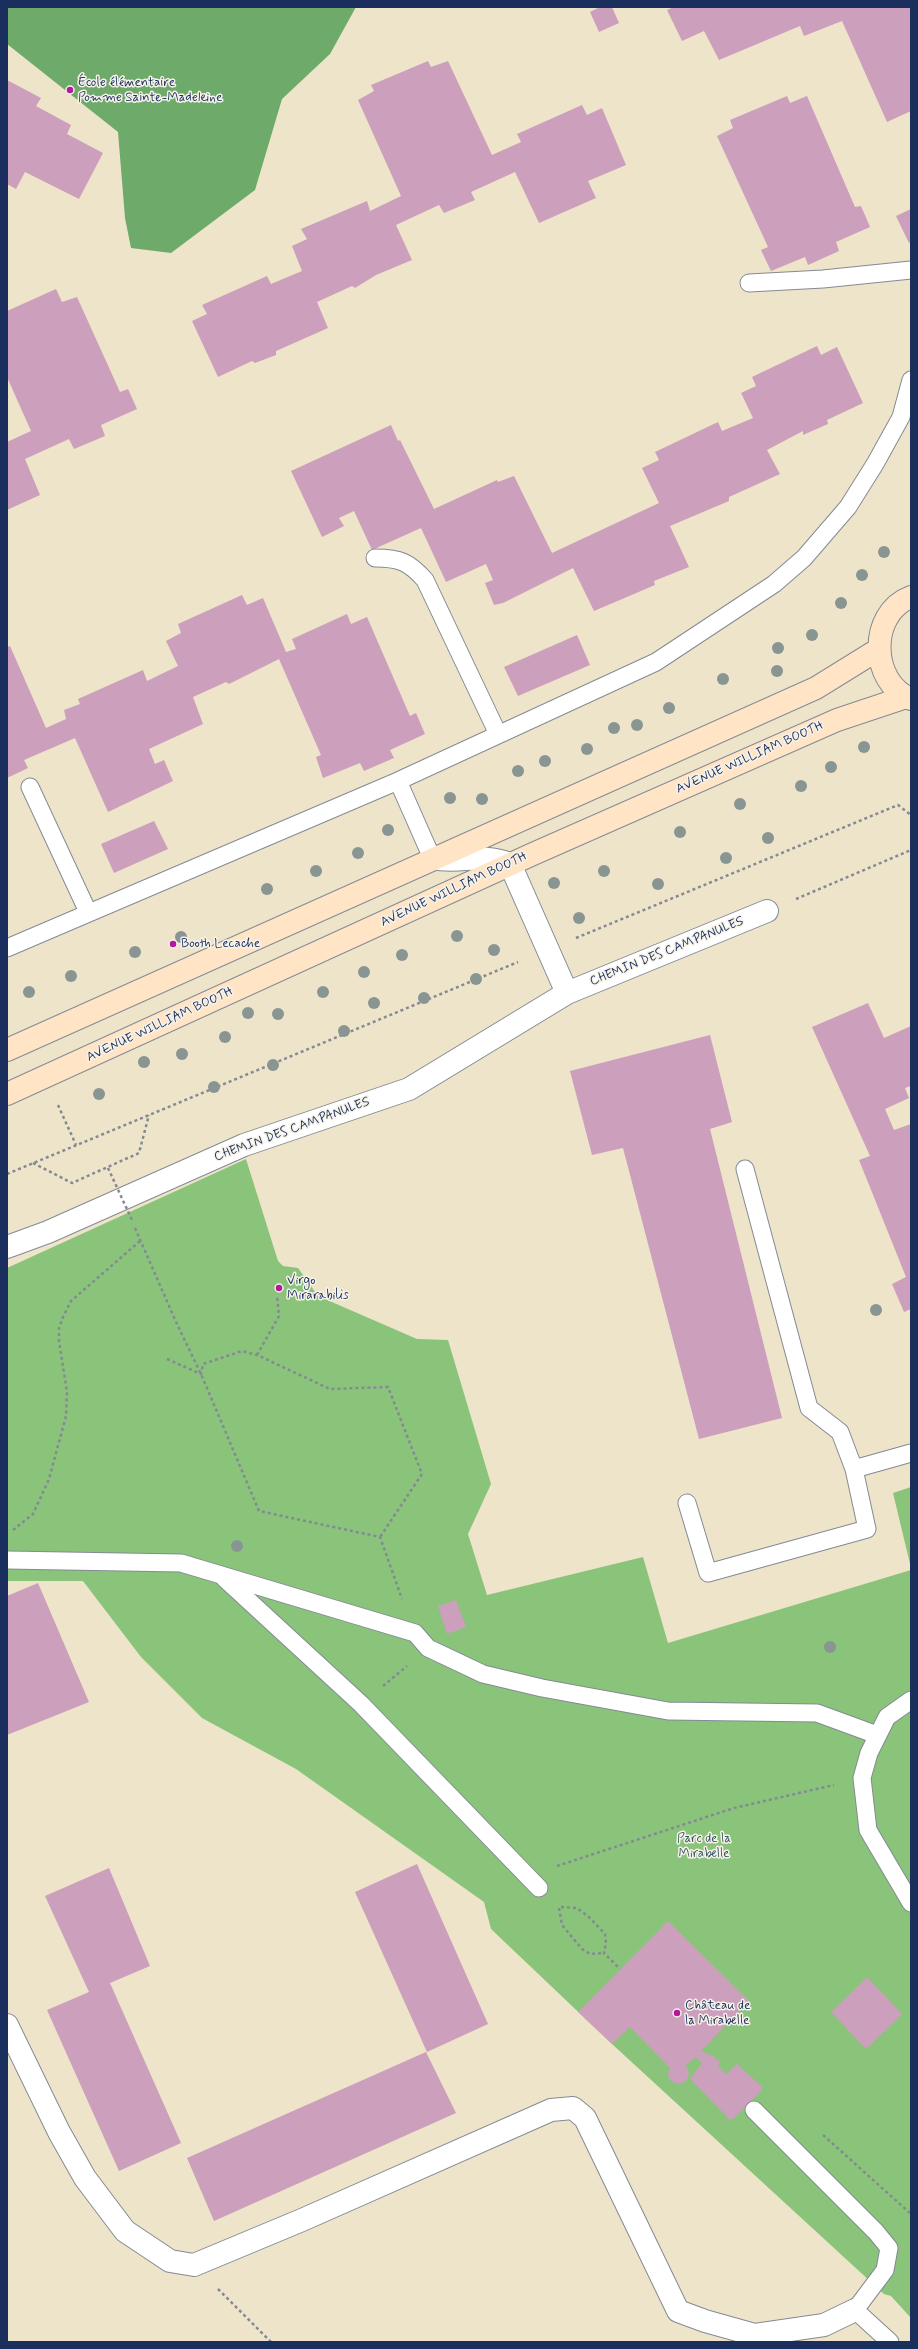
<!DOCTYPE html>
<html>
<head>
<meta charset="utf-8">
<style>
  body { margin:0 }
  #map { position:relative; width:918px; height:2349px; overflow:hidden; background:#eee4c9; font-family:Mynerve,sans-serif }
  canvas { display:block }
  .frame { position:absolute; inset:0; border:8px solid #1b2f5e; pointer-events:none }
</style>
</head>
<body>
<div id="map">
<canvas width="918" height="2349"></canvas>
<div class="frame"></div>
</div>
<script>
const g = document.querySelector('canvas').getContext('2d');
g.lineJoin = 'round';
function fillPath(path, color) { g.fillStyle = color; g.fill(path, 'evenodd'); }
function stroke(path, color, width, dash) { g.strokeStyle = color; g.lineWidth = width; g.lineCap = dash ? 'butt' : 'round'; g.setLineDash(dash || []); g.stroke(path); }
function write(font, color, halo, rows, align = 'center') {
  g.font = font + ' Mynerve,sans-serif'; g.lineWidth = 3; g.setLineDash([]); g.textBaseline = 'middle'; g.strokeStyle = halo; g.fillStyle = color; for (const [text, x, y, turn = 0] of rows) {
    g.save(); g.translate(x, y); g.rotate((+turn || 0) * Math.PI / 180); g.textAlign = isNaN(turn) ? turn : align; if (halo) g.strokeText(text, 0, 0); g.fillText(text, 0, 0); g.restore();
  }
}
fillPath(new Path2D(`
  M 246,1159 L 278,1261 L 283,1266 L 298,1268 L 318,1296 L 417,1339 L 448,1340 L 491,1484 L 468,1534 L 487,1595 L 643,1557 L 668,1643 L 911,1570 L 911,2318 L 891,2296 L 884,2294 L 612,2044 L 491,1929 L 484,1902 L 296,1769 L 202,1718 L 141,1657 L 83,1581 L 7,1581 L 7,1268 Z
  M 911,1487 L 911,1568 L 893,1493 Z`), '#89c47a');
fillPath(new Path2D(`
  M 7,7 L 356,7 L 330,54 L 282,99 L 255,190 L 171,253 L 131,248 L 125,218 L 118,132 L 7,44 Z`), '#6eaa6a');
fillPath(new Path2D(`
  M 600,7 L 612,7 L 619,23 L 599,32 L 590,12 Z
  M 674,7 L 911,7 L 911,111 L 887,122 L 842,21 L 804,36 L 800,26 L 719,60 L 704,31 L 682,41 L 667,10 Z
  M 428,61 L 431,67 L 448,61 L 492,155 L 521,142 L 517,134 L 582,105 L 587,115 L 602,108 L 626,165 L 588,181 L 596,198 L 539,223 L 515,172 L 471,192 L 475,200 L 444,213 L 439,205 L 396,225 L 412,260 L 376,275 L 355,288 L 352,286 L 317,302 L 328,328 L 276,351 L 276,355 L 255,363 L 252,361 L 218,377 L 192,321 L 207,314 L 202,305 L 267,276 L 271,284 L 302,271 L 292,246 L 307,239 L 301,229 L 367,201 L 370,211 L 401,196 L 358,100 L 374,91 L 371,85 Z
  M 7,80 L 41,98 L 36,106 L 71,125 L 67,134 L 103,153 L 79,199 L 25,172 L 16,189 L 7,184 Z
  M 787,96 L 790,103 L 807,96 L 855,207 L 861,206 L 870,227 L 836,242 L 839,251 L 808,265 L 805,257 L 771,271 L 761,250 L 768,247 L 717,136 L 733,128 L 730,120 Z
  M 911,209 L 911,242 L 909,243 L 896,216 Z
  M 56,289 L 62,302 L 77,297 L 120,392 L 128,389 L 137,409 L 101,425 L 105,436 L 74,449 L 69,439 L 25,459 L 40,495 L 7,510 L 7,442 L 31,431 L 7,377 L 7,311 Z
  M 817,346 L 821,355 L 837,347 L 863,403 L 827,420 L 828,424 L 803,435 L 803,431 L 767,450 L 780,474 L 729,497 L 729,501 L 670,526 L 689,567 L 654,581 L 655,585 L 594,611 L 573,568 L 503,603 L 494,605 L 485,583 L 493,580 L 486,564 L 446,582 L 421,528 L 372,550 L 354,511 L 339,518 L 344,526 L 322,537 L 291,471 L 391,425 L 398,441 L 400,440 L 434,509 L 497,480 L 498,482 L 514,476 L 552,553 L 659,503 L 642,468 L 659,460 L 655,452 L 718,422 L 722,431 L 753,418 L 741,393 L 756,386 L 752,377 Z
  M 242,595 L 247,605 L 263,598 L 286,652 L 296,649 L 292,639 L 347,614 L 351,624 L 367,617 L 410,716 L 416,713 L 425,734 L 390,750 L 394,758 L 364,771 L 360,763 L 323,778 L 316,757 L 321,755 L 279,659 L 229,684 L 226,682 L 193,697 L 203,724 L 149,749 L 155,764 L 164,760 L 173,781 L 108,812 L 75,738 L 24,760 L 28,768 L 7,778 L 7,647 L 10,646 L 46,728 L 66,719 L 64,710 L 80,704 L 78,699 L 143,670 L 147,681 L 178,666 L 166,641 L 181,633 L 178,624 Z
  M 577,635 L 590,665 L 518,696 L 504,667 Z
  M 154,821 L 168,849 L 114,873 L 101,844 Z
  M 868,1003 L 884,1038 L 911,1026 L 911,1086 L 905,1088 L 909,1098 L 885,1109 L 894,1130 L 911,1124 L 911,1309 L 904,1312 L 892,1284 L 906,1277 L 859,1160 L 870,1156 L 812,1027 Z
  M 710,1035 L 732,1122 L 710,1129 L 782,1418 L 699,1439 L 623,1148 L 592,1155 L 570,1071 Z
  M 38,1583 L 89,1702 L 7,1735 L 7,1596 Z
  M 456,1600 L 466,1627 L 447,1634 L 438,1606 Z
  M 417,1864 L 488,2024 L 427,2052 L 355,1892 Z
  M 109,1868 L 150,1966 L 110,1983 L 181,2143 L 119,2171 L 47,2010 L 89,1992 L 45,1896 Z
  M 668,1921 L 749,2001 L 701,2051 L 713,2056 L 720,2062 L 718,2066 L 726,2074 L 737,2064 L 762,2087 L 761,2091 L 733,2119 L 729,2119 L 692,2081 L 691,2078 L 702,2063 L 695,2057 L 685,2066 L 688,2069 L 689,2076 L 685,2082 L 679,2084 L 672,2082 L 669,2079 L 668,2072 L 670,2068 L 630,2027 L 612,2044 L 578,2012 Z
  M 867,1977 L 902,2014 L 866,2049 L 831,2012 Z
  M 426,2052 L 456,2113 L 214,2221 L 187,2158 Z`), '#cc9fbc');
const lane = new Path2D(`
  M 749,283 L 823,279 L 911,270
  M 375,558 C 400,558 409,562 425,580 L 498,734
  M 398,781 L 432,858
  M 30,787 L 88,912
  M 7,948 L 398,781 L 656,662 L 774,584 L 804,558 L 848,507 L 875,464 L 901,417 L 911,380
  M 745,1169 L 809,1408 L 840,1432 L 854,1469
  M 687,1503 L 708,1573 L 867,1529 L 854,1469 L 911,1453
  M 7,1560 L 181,1563 L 415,1633 L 428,1648 L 483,1674 L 542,1688 L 668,1711 L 817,1713 L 877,1735
  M 224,1578 L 361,1704 L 539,1888
  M 911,1700 L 887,1717 L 869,1753 L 862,1778 L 868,1830 L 911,1903
  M 754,2110 L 876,2232 L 889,2248 L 885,2270 L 855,2310 L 890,2342`);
const street = new Path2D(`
  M 567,993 L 767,911
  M 7,1247 L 48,1232 L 244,1145 L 409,1089 L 567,993 L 510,864 C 479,852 461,864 432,858
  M 7,2025 L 59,2132 L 85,2178 L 125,2231 L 170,2261 L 194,2265 L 302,2220 L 551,2110 L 573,2108 L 585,2118 L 678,2311 L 705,2321 L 755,2335 L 824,2325 L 855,2310`);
const secondary = new Path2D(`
  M 911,597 C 868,613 870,683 911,699
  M 7,1050 L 816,688 L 879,649
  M 7,1094 L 533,854 L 837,720 L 906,697`);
stroke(lane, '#848a94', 19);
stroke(street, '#848a94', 24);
stroke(secondary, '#848a94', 24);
stroke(new Path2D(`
  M 796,899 L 911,850
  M 576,938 L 898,805 L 911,815
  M 58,1105 L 76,1145
  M 33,1163 L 72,1183 L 139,1153 L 149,1115
  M 7,1174 L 518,962
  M 135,1228 L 176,1322 L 201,1374 L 259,1511 L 380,1537 L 402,1599
  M 257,1355 L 279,1316 L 277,1296
  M 167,1359 L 201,1374 L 203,1364 L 242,1351 L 257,1355 L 330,1389 L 388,1387 L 422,1474 L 380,1537
  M 13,1530 L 33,1514 L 49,1479 L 66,1416 L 67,1392 L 59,1341 L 59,1328 L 63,1317 L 71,1301 L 140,1241
  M 383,1686 L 407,1666
  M 557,1866 L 734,1808 L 834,1785
  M 561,1907 L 577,1908 L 590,1918 L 605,1934 L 606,1943 L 604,1953 L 620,1969
  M 559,1908 L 562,1925 L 582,1949 L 590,1954 L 604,1953
  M 823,2135 L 911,2214
  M 218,2289 L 271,2342`), '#848a94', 2.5, [3, 3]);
stroke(lane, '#fff', 17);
stroke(street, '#fff', 22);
stroke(secondary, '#ffe4c6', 22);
stroke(new Path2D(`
  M 108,1168 L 132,1220`), '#848a94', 2.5, [3, 3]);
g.fillStyle = '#899592';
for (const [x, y] of [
  [884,552],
  [862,575],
  [841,603],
  [812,635],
  [778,648],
  [777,671],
  [723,679],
  [669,708],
  [637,725],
  [614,728],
  [864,747],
  [587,749],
  [545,761],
  [831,767],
  [518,771],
  [801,786],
  [450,798],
  [482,799],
  [740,804],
  [388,830],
  [680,832],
  [768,838],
  [358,853],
  [726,858],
  [316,871],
  [604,871],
  [554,883],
  [658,884],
  [267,889],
  [579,918],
  [457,936],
  [181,937],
  [494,950],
  [135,952],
  [402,955],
  [364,972],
  [71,976],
  [476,979],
  [29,992],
  [323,992],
  [424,998],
  [374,1003],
  [248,1013],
  [278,1014],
  [344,1031],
  [225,1037],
  [182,1054],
  [144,1062],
  [273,1065],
  [214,1087],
  [99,1094],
  [876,1310],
  [237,1546],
  [830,1647]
]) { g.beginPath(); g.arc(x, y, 6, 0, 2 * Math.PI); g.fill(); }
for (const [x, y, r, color] of [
  [70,90,4,"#b5179e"],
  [173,944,4,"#b5179e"],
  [279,1288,4,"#b5179e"],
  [677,2013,4,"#b5179e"]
]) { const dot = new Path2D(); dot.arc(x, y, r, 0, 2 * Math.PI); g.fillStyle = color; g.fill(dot); stroke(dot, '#f7f3e8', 1.5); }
write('13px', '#1b2f5e', '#f7f3e8', [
  ["École élémentaire",78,83],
  ["Pomme Sainte-Madeleine",78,98],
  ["Booth Lecache",181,944],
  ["Virgo",287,1281],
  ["Mirarabilis",287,1296],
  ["Château de",685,2006],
  ["la Mirabelle",685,2021]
], 'left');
write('13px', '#1b2f5e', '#f7f3e8', [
  ["AVENUE WILLIAM BOOTH",750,758,-24],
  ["AVENUE WILLIAM BOOTH",454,890,-25],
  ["CHEMIN DES CAMPANULES",667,952,-22],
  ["AVENUE WILLIAM BOOTH",160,1025,-25],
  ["CHEMIN DES CAMPANULES",292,1130,-20]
]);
write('13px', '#365465', '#f7f3e8', [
  ["Parc de la",704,1839],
  ["Mirabelle",704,1854]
]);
</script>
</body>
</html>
